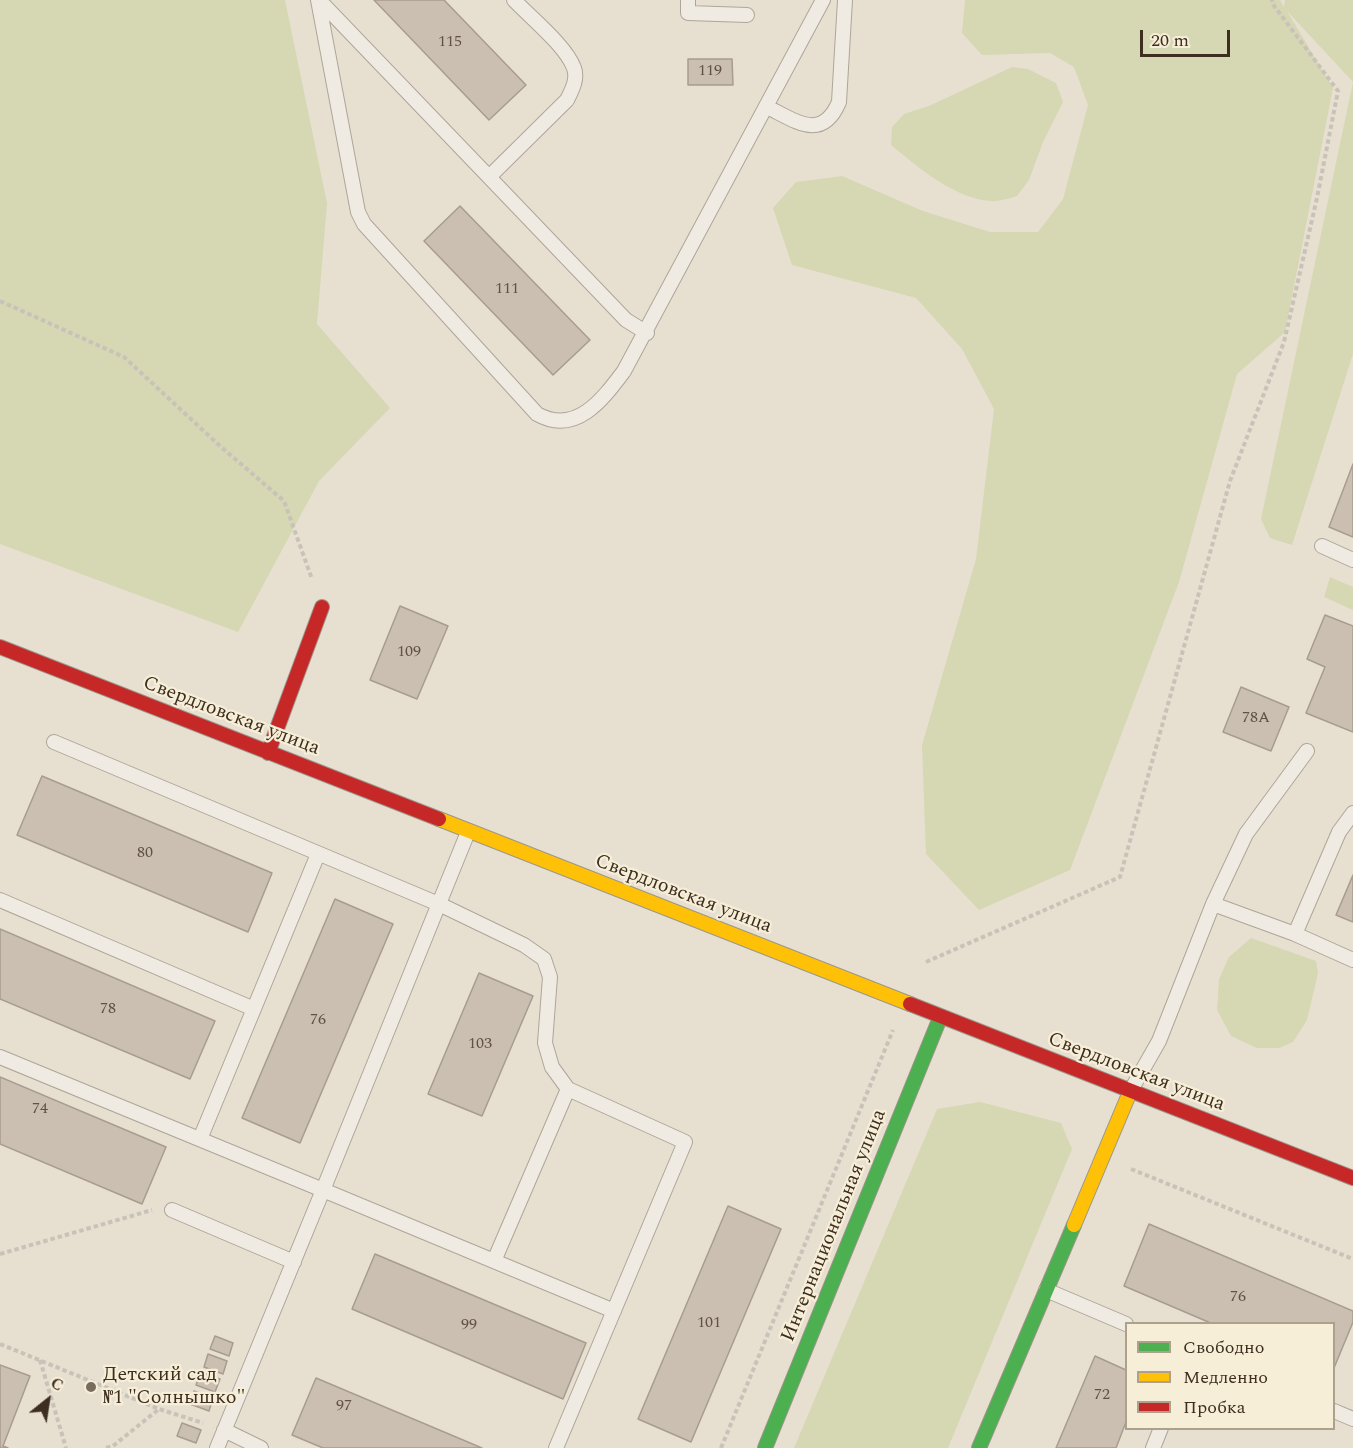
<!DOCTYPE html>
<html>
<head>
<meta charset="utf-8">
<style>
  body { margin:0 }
  #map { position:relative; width:1353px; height:1448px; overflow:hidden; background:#e7e0d1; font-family:Spectral,serif }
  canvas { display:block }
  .legend { position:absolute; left:1125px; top:1322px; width:210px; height:108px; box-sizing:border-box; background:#f7eed8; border:2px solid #ada18e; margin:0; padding:8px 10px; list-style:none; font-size:18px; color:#3d2e20 }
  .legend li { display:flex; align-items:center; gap:12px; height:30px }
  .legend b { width:30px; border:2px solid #ada18e }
  .north { position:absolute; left:18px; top:1370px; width:60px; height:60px; -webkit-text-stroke:4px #f7eed8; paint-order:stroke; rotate:30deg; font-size:16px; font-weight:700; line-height:24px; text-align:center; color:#3d2e20 }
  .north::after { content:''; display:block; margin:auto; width:21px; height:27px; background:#3d2e20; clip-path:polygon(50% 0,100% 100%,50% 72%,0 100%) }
  .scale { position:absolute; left:1140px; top:30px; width:90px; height:27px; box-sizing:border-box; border:3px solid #3d2e20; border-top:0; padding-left:8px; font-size:18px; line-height:21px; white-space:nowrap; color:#3d2e20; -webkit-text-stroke:4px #f7eed8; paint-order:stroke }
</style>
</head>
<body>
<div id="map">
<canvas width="1353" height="1448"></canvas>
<ul class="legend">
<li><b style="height:8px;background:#4caf50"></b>Свободно</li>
<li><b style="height:8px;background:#ffc107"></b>Медленно</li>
<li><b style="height:8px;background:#c62828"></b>Пробка</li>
</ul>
<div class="north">С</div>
<div class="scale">20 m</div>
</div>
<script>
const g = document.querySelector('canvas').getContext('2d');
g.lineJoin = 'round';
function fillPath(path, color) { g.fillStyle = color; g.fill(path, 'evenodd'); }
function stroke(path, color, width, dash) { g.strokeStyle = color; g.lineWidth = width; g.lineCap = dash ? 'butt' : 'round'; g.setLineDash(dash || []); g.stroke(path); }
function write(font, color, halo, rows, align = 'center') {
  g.font = font + ' Spectral,serif'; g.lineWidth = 4.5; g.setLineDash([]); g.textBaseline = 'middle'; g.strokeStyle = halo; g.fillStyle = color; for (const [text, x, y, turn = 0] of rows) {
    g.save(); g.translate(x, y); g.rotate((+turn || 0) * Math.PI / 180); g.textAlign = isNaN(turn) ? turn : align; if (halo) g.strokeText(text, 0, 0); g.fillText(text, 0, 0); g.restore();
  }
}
fillPath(new Path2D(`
  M 0,0 L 285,0 L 327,203 L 317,324 L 390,408 L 319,481 L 238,632 L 0,544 Z
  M 965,0 L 1280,0 L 1284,7 L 1285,0 L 1353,0 L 1353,354 L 1292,545 L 1270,538 L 1261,519 L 1353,82 L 1287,11 L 1333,88 L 1285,332 L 1237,374 L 1179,582 L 1070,870 L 979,910 L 926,854 L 922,745 L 976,559 L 994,409 L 962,349 L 916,298 L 792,265 L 773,208 L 796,182 L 842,176 L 923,211 L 990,232 L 1038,232 L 1063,199 L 1088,105 L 1074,67 L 1050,53 L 982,55 L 962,33 Z
  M 1012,67 L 1028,69 L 1056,83 L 1063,102 L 1043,142 L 1029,180 L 1017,196 C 1010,198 1001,201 994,201 C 959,202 916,166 891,145 L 892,127 L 904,114 L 929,106 Z
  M 1330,577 L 1353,587 L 1353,610 L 1324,597 Z
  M 1251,938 L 1316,961 L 1318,973 L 1307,1020 L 1293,1042 L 1279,1048 L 1257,1048 L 1231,1036 L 1217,1010 L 1219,979 L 1229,957 Z
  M 980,1102 L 1061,1123 L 1072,1149 L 948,1448 L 794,1448 L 937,1109 Z`), '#d6d7b3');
const building = new Path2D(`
  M 374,0 L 444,0 L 526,85 L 489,120 Z
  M 688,59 L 732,59 L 733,85 L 688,85 Z
  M 460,206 L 590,340 L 553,375 L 424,241 Z
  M 1353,464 L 1353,537 L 1329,527 Z
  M 400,606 L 448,626 L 417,699 L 370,680 Z
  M 1325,615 L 1353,626 L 1353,732 L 1306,713 L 1325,667 L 1307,659 Z
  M 1241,687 L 1289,707 L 1271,751 L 1223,732 Z
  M 42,776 L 272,873 L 248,932 L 17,835 Z
  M 1353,875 L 1353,922 L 1336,915 Z
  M 335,899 L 393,924 L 300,1143 L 242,1118 Z
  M 0,929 L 215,1021 L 190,1079 L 0,999 Z
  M 479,973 L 533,996 L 482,1116 L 428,1094 Z
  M 0,1077 L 166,1147 L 142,1204 L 0,1144 Z
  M 728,1206 L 781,1229 L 691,1442 L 638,1419 Z
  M 1149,1224 L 1353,1311 L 1353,1322 L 1334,1368 L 1334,1324 L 1213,1324 L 1124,1286 Z
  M 375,1254 L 586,1343 L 563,1399 L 352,1309 Z
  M 215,1336 L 233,1343 L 229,1356 L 210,1349 Z
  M 208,1354 L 227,1361 L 223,1374 L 204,1367 Z
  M 1095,1356 L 1126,1370 L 1126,1422 L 1116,1448 L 1056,1448 Z
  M 0,1365 L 30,1376 L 3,1446 L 8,1448 L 0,1448 Z
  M 201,1372 L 220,1379 L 215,1392 L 196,1385 Z
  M 316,1378 L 482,1448 L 323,1448 L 292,1435 Z
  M 194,1391 L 213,1398 L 209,1411 L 190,1404 Z
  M 182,1423 L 201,1430 L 196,1443 L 177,1436 Z`);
fillPath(building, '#cbbfb2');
stroke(building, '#a89c90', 1.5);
const lane = new Path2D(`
  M 318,0 L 358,212 L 364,224 L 537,414 C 576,436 603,399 624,371 L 823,0
  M 319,0 L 489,177
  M 514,0 C 531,18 566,46 574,68 C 578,79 572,90 567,100 L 489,177 L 626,320 L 647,333
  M 688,0 L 688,13 L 747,15
  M 767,107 C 796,121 822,142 839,102 L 845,0
  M 1322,546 L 1353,560
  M 54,742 L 441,905 L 524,945 L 544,959 L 550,977 L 545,1043 L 552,1067 L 568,1089 L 685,1142 L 556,1448
  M 468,832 L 323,1190 L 614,1311
  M 0,900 L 254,1009
  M 1213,904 L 1295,934 L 1353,960
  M 1295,934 L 1339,832 L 1353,813
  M 0,1057 L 323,1190 L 217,1448
  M 1131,1090 L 1159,1041 L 1213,904 L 1246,834 L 1307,751
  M 200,1139 L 318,854
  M 172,1210 L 294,1262
  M 494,1261 L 568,1089
  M 1046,1290 L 1126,1324
  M 1334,1411 L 1353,1419
  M 224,1430 L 261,1448
  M 1153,1448 L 1161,1428`);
const fast = new Path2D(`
  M 765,1448 L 940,1018
  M 979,1448 L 1074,1225`);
const slow = new Path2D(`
  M 439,819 L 910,1004
  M 1074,1225 L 1130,1092`);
const jam = new Path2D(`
  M 0,647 L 439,819
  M 268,753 L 322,607
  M 910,1004 L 1353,1178`);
stroke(lane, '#ada599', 16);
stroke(fast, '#9c958a', 16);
stroke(slow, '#9c958a', 16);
stroke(jam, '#9c958a', 16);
stroke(new Path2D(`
  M 0,301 L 124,357 L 220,446 L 284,501 L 312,579
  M 926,962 L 1120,877 L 1230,481 L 1284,342 L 1317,198 L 1338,91 L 1272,3 L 1272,0
  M 1131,1169 L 1353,1259
  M 0,1254 L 152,1210
  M 0,1344 L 159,1409 L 203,1423
  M 40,1360 L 66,1448
  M 106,1448 L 113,1446 L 159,1409
  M 721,1448 L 893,1030`), '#c8c2b9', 4, [4.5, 3]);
stroke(lane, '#efebe3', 14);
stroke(fast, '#4caf50', 14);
stroke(slow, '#ffc107', 14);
stroke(jam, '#c62828', 14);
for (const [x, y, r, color] of [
  [91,1387,6,"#786c5e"]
]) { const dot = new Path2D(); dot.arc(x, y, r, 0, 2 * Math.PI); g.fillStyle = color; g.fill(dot); stroke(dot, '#f7eed8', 2); }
write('16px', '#605244', null, [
  ["115",450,43],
  ["119",710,72],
  ["111",507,290],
  ["109",409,653],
  ["78А",1256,719],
  ["80",145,854],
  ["78",108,1010],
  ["76",318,1021],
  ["103",480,1045],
  ["74",40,1110],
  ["76",1238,1298],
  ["101",709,1324],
  ["99",469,1326],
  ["72",1102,1396],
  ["97",344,1407]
]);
write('20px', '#3d2e20', '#f7eed8', [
  ["Свердловская улица",231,717,21],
  ["Свердловская улица",683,895,21],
  ["Свердловская улица",1136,1073,21],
  ["Интернациональная улица",835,1226,-68]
]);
write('20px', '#3d2e20', '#f7eed8', [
  ["Детский сад",103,1376],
  ["№1 \"Солнышко\"",103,1399]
], 'left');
</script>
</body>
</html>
